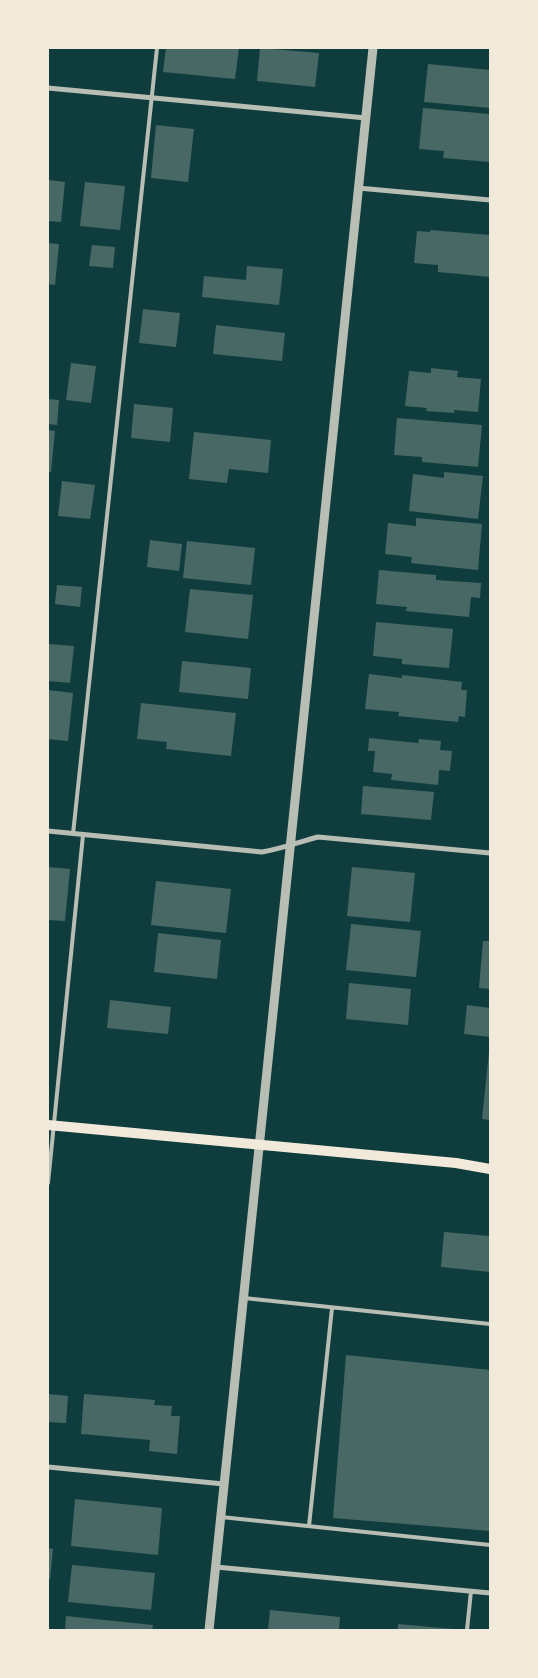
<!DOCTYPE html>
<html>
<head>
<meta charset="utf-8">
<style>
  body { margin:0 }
  #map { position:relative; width:538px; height:1678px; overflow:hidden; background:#0f3d3e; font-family:Cabin,sans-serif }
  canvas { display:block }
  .frame { position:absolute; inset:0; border:49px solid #f1e9da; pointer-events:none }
</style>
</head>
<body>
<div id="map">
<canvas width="538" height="1678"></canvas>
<div class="frame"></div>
</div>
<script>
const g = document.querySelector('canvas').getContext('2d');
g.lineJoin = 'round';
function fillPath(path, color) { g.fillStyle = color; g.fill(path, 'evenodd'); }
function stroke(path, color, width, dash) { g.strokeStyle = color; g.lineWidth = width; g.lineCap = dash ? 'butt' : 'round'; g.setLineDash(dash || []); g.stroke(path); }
fillPath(new Path2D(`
  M 166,48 L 239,48 L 235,79 L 163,72 Z
  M 260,48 L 319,53 L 315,87 L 257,81 Z
  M 428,64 L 490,70 L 490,108 L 424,102 Z
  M 423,108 L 490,114 L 490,162 L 443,158 L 444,151 L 419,149 Z
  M 156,125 L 194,129 L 188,182 L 151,178 Z
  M 48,180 L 65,182 L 61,222 L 48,221 Z
  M 85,182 L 125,186 L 120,230 L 80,226 Z
  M 430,230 L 490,235 L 490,277 L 438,272 L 438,265 L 414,263 L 417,231 L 430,232 Z
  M 48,243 L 59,244 L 55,285 L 48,284 Z
  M 92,245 L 115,247 L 113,268 L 89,266 Z
  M 247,266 L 283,269 L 279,305 L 202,297 L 204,276 L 246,280 Z
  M 143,309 L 180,313 L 176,347 L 139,343 Z
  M 216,325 L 285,333 L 282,361 L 213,354 Z
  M 71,363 L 96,366 L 91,403 L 66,400 Z
  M 431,368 L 458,371 L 457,377 L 481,379 L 478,412 L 454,410 L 454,413 L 426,411 L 427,408 L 405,406 L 409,371 L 431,373 Z
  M 48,399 L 59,400 L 57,425 L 48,424 Z
  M 134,404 L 173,408 L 170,442 L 131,438 Z
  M 397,418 L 482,425 L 478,467 L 422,462 L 422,457 L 394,455 Z
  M 48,430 L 55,431 L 51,472 L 48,472 Z
  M 194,432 L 271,440 L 268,473 L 229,469 L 227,483 L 189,479 Z
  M 444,472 L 483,476 L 478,519 L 409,511 L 413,474 L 444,478 Z
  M 62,481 L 95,485 L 90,519 L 58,516 Z
  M 416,518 L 482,524 L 478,570 L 411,563 L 412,557 L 385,554 L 388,523 L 416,526 Z
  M 150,540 L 182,544 L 179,571 L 147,567 Z
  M 187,541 L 255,548 L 251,585 L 183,578 Z
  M 379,570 L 436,575 L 436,580 L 481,583 L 480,598 L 471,597 L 469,617 L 406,611 L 407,607 L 376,604 Z
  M 57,585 L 82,587 L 80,607 L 55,604 Z
  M 190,589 L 253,595 L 248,639 L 185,632 Z
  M 376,622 L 453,629 L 449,668 L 402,664 L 402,659 L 373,656 Z
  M 48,644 L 74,646 L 70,683 L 48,681 Z
  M 182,661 L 251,668 L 248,699 L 179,692 Z
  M 369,674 L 402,678 L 402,675 L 462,682 L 461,690 L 467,690 L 465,717 L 459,716 L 458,722 L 398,716 L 399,712 L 365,709 Z
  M 48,690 L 73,693 L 68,741 L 48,739 Z
  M 141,703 L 236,713 L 231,756 L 166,749 L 167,742 L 137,739 Z
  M 369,738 L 418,743 L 419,739 L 441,741 L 440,750 L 452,751 L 450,771 L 439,770 L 438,785 L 391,780 L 392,774 L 373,772 L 375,751 L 368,751 Z
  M 363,786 L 434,792 L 431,820 L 361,814 Z
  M 48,867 L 70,869 L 65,921 L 48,920 Z
  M 352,867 L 415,873 L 410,922 L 347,916 Z
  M 156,881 L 231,889 L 226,933 L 151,925 Z
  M 351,924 L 421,931 L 416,977 L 346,970 Z
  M 158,933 L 221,940 L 217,979 L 154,972 Z
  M 483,941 L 490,941 L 490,989 L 479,988 Z
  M 349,983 L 411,989 L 408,1025 L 346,1019 Z
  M 110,1000 L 171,1007 L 168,1034 L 107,1028 Z
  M 467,1005 L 490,1008 L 490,1037 L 464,1034 Z
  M 489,1052 L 490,1052 L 490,1120 L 482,1119 Z
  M 444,1232 L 490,1236 L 490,1272 L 441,1267 Z
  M 346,1355 L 490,1370 L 490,1531 L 333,1518 Z
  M 48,1394 L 68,1396 L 66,1423 L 48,1422 Z
  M 84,1394 L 155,1400 L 154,1405 L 172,1406 L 171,1416 L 180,1416 L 177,1454 L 149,1451 L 150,1440 L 81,1434 Z
  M 75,1499 L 162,1508 L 158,1555 L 71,1546 Z
  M 48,1548 L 53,1549 L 50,1579 L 48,1579 Z
  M 72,1565 L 155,1573 L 151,1610 L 68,1602 Z
  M 270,1610 L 340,1617 L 339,1630 L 268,1630 Z
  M 66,1616 L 153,1625 L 152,1630 L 65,1630 Z
  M 398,1624 L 453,1629 L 453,1630 L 398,1630 Z`), '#486865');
stroke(new Path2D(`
  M 73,834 L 157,48
  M 48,1183 L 83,835
  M 244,1298 L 490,1324
  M 221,1517 L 490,1545
  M 309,1526 L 332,1308
  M 467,1630 L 471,1591`), '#b8beb3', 4);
stroke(new Path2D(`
  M 48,88 L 366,118
  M 358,188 L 490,200
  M 48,831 L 262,852 C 281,849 299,842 318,837 L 490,853
  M 48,1467 L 224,1484
  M 216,1567 L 490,1593`), '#b8beb3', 5);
stroke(new Path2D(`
  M 209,1630 L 373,48`), '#b8beb3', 9);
stroke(new Path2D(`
  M 48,1125 L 456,1163 L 490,1169`), '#f1e9da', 10);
</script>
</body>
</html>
